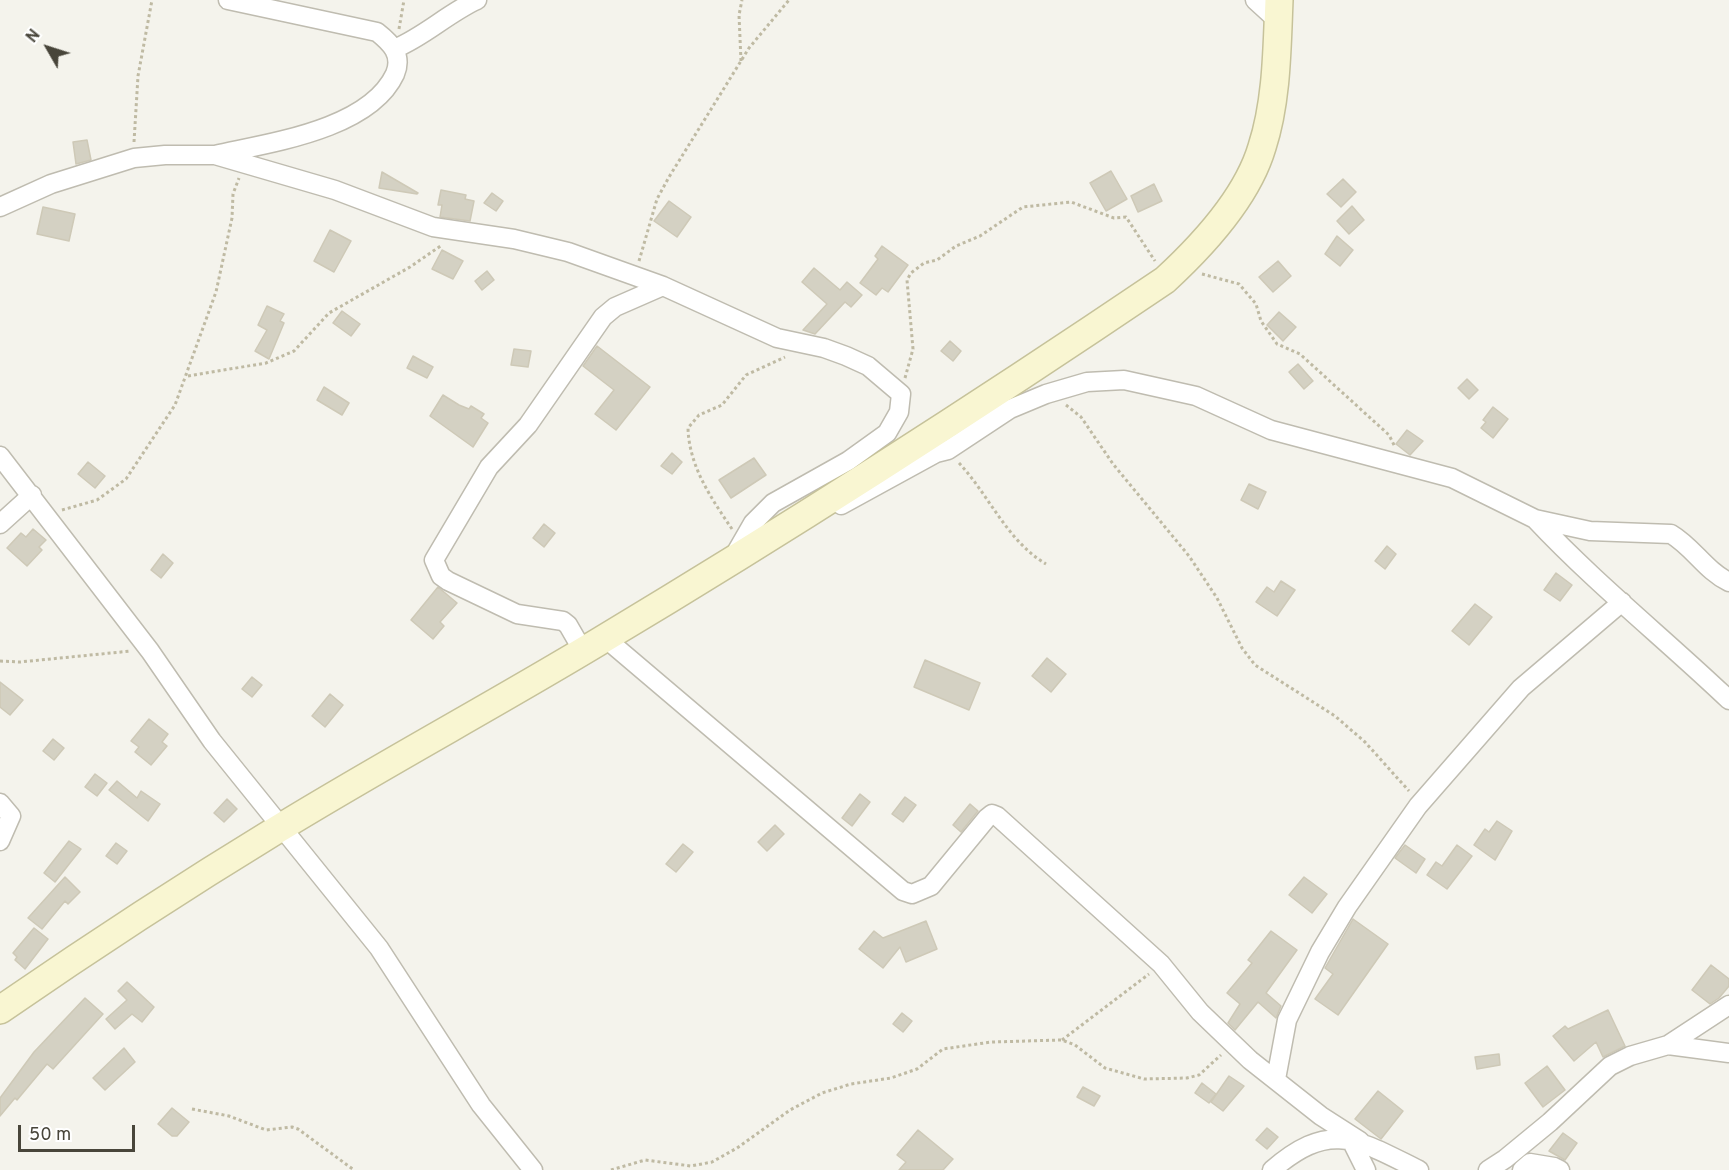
<!DOCTYPE html>
<html>
<head>
<meta charset="utf-8">
<style>
  body { margin:0 }
  #map { position:relative; width:1729px; height:1170px; overflow:hidden; background:#f4f3ec; font-family:Overpass,sans-serif }
  canvas { display:block }
  .north { position:absolute; left:18px; top:18px; width:60px; height:60px; -webkit-text-stroke:4px #fff; paint-order:stroke; rotate:309deg; font-size:16px; font-weight:700; line-height:24px; text-align:center; color:#48453a }
  .north::after { content:''; display:block; margin:auto; width:21px; height:27px; background:#48453a; clip-path:polygon(50% 0,100% 100%,50% 72%,0 100%) }
  .scale { position:absolute; left:18px; top:1125px; width:117px; height:27px; box-sizing:border-box; border:3px solid #48453a; border-top:0; padding-left:8px; font-size:18px; line-height:21px; white-space:nowrap; color:#48453a; -webkit-text-stroke:4px #fff; paint-order:stroke }
</style>
</head>
<body>
<div id="map">
<canvas width="1729" height="1170"></canvas>
<div class="north">N</div>
<div class="scale">50 m</div>
</div>
<script>
const g = document.querySelector('canvas').getContext('2d');
g.lineJoin = 'round';
function fillPath(path, color) { g.fillStyle = color; g.fill(path, 'evenodd'); }
function stroke(path, color, width, dash) { g.strokeStyle = color; g.lineWidth = width; g.lineCap = dash ? 'butt' : 'round'; g.setLineDash(dash || []); g.stroke(path); }
const building = new Path2D(`
  M 87,140 L 91,160 L 76,164 L 73,142 Z
  M 1111,171 L 1127,199 L 1106,211 L 1090,183 Z
  M 382,172 L 418,193 L 417,194 L 379,188 Z
  M 1343,179 L 1356,192 L 1341,207 L 1327,194 Z
  M 1154,184 L 1162,201 L 1138,212 L 1131,196 Z
  M 441,190 L 466,195 L 465,199 L 474,201 L 470,221 L 440,217 L 442,205 L 438,205 Z
  M 492,193 L 503,201 L 496,211 L 484,203 Z
  M 669,201 L 691,217 L 677,237 L 654,221 Z
  M 1352,206 L 1364,220 L 1349,234 L 1337,221 Z
  M 43,207 L 75,214 L 69,241 L 37,234 Z
  M 330,230 L 351,241 L 334,272 L 314,261 Z
  M 1337,236 L 1353,250 L 1340,266 L 1325,254 Z
  M 882,246 L 908,265 L 888,292 L 882,288 L 876,295 L 860,283 L 878,259 L 875,256 Z
  M 442,250 L 463,261 L 453,279 L 432,269 Z
  M 1278,261 L 1291,276 L 1273,292 L 1259,277 Z
  M 814,268 L 840,290 L 847,282 L 862,295 L 851,307 L 845,302 L 815,334 L 803,330 L 827,304 L 802,282 Z
  M 487,271 L 494,280 L 482,290 L 475,281 Z
  M 267,306 L 284,314 L 280,321 L 284,323 L 269,359 L 255,351 L 267,330 L 258,325 Z
  M 342,311 L 360,324 L 351,336 L 333,323 Z
  M 1279,312 L 1296,327 L 1283,341 L 1267,325 Z
  M 950,341 L 961,351 L 953,361 L 941,351 Z
  M 597,346 L 650,387 L 616,430 L 595,414 L 614,390 L 583,366 Z
  M 514,349 L 531,351 L 528,367 L 511,365 Z
  M 413,356 L 433,367 L 427,378 L 407,368 Z
  M 1298,364 L 1313,381 L 1304,389 L 1289,372 Z
  M 1467,379 L 1478,390 L 1469,399 L 1458,388 Z
  M 324,387 L 349,403 L 342,415 L 317,400 Z
  M 443,395 L 459,405 L 469,409 L 471,406 L 484,414 L 481,418 L 488,423 L 473,447 L 430,416 Z
  M 1493,407 L 1508,419 L 1493,438 L 1481,428 L 1486,422 L 1483,420 Z
  M 1407,430 L 1423,441 L 1410,455 L 1396,444 Z
  M 672,453 L 682,462 L 672,474 L 661,466 Z
  M 754,458 L 766,475 L 731,498 L 719,480 Z
  M 88,462 L 105,476 L 95,488 L 78,474 Z
  M 1249,484 L 1266,492 L 1258,509 L 1241,500 Z
  M 544,524 L 555,533 L 544,547 L 533,538 Z
  M 33,529 L 46,540 L 39,547 L 42,550 L 27,566 L 7,548 L 21,533 L 26,537 Z
  M 1387,546 L 1396,554 L 1385,569 L 1375,561 Z
  M 163,554 L 173,563 L 161,578 L 151,570 Z
  M 1556,573 L 1572,585 L 1560,601 L 1544,590 Z
  M 1281,581 L 1295,590 L 1277,616 L 1256,602 L 1267,587 L 1274,592 Z
  M 438,587 L 457,603 L 440,622 L 444,626 L 433,639 L 411,620 Z
  M 1475,604 L 1492,617 L 1469,645 L 1452,631 Z
  M 1047,658 L 1066,674 L 1051,692 L 1032,676 Z
  M 925,660 L 980,683 L 969,710 L 914,687 Z
  M 252,677 L 262,685 L 252,697 L 242,689 Z
  M 0,682 L 23,700 L 10,715 L 0,707 Z
  M 330,694 L 343,705 L 325,727 L 312,716 Z
  M 149,719 L 168,734 L 162,742 L 167,746 L 151,765 L 135,752 L 139,747 L 131,741 Z
  M 53,739 L 64,748 L 54,760 L 43,751 Z
  M 95,774 L 107,783 L 97,796 L 85,787 Z
  M 117,781 L 137,798 L 141,791 L 160,804 L 148,821 L 109,790 Z
  M 860,794 L 870,802 L 852,826 L 842,818 Z
  M 905,797 L 916,805 L 903,822 L 892,814 Z
  M 227,799 L 237,809 L 224,822 L 214,813 Z
  M 970,804 L 978,811 L 961,832 L 953,825 Z
  M 1497,821 L 1512,831 L 1495,860 L 1474,845 L 1485,829 L 1489,832 Z
  M 775,825 L 784,834 L 767,851 L 758,842 Z
  M 69,841 L 81,849 L 55,882 L 44,873 Z
  M 116,843 L 127,851 L 117,864 L 106,856 Z
  M 683,844 L 693,852 L 676,872 L 666,864 Z
  M 1405,845 L 1425,859 L 1416,873 L 1395,858 Z
  M 1457,845 L 1472,856 L 1447,889 L 1427,875 L 1436,862 L 1442,866 Z
  M 65,877 L 80,892 L 68,904 L 65,901 L 42,929 L 28,918 Z
  M 1304,877 L 1327,894 L 1312,913 L 1289,895 Z
  M 1353,919 L 1388,944 L 1338,1015 L 1315,999 L 1333,974 L 1325,968 Z
  M 926,921 L 937,949 L 906,962 L 900,947 L 883,968 L 859,949 L 874,931 L 883,938 Z
  M 34,928 L 48,939 L 25,969 L 15,960 L 17,957 L 13,953 Z
  M 1271,931 L 1297,950 L 1266,993 L 1281,1006 L 1276,1018 L 1258,1002 L 1235,1030 L 1228,1023 L 1240,1004 L 1227,993 L 1252,963 L 1248,960 Z
  M 1711,965 L 1729,979 L 1729,986 L 1719,998 L 1710,1004 L 1692,990 Z
  M 127,982 L 154,1007 L 142,1022 L 132,1014 L 115,1029 L 106,1019 L 127,1000 L 118,991 Z
  M 85,998 L 103,1014 L 53,1069 L 47,1064 L 17,1100 L 15,1098 L 0,1116 L 0,1098 L 34,1052 Z
  M 1608,1010 L 1625,1046 L 1603,1057 L 1596,1042 L 1574,1061 L 1553,1036 L 1565,1026 L 1568,1029 Z
  M 902,1013 L 912,1021 L 903,1032 L 893,1024 Z
  M 124,1048 L 135,1062 L 105,1090 L 93,1078 Z
  M 1499,1054 L 1500,1065 L 1477,1069 L 1475,1057 Z
  M 1547,1066 L 1565,1090 L 1543,1107 L 1525,1083 Z
  M 1229,1076 L 1244,1086 L 1223,1111 L 1211,1102 Z
  M 1202,1083 L 1216,1094 L 1209,1103 L 1195,1093 Z
  M 1083,1087 L 1100,1096 L 1094,1106 L 1077,1097 Z
  M 1378,1091 L 1403,1111 L 1381,1139 L 1355,1119 Z
  M 172,1108 L 189,1122 L 177,1136 L 172,1136 L 158,1124 Z
  M 1267,1128 L 1278,1137 L 1267,1149 L 1256,1140 Z
  M 918,1130 L 953,1159 L 943,1170 L 899,1170 L 906,1162 L 897,1155 Z
  M 1563,1133 L 1577,1143 L 1565,1160 L 1549,1151 Z`);
fillPath(building, '#d4d1c3');
stroke(building, '#cec9b7', 1.5);
const street = new Path2D(`
  M 1255,0 L 1278,21
  M 394,49 C 424,37 448,13 477,0
  M 215,155 C 268,143 369,130 395,74 C 403,55 391,43 377,32 L 228,0
  M 0,207 L 51,184 L 134,158 L 165,155 L 215,155 L 335,190 L 433,227 L 514,239 L 568,252 L 663,286 L 777,338 L 824,348 L 846,356 L 868,366 L 901,394 L 899,412 L 887,433 L 848,461 L 773,503 L 753,523 L 734,556
  M 0,456 L 150,651 L 212,741 L 379,948 L 481,1105 L 533,1170
  M 841,505 L 936,453 L 948,450 L 1010,409 L 1046,394 L 1087,382 L 1124,380 L 1196,396 L 1271,430 L 1452,478 L 1535,519 L 1590,531 L 1671,534 C 1693,547 1706,571 1729,582
  M 1535,519 C 1596,584 1665,639 1729,700
  M 0,524 L 32,495
  M 605,638 L 903,891 L 912,894 L 931,886 L 987,818 L 992,814 L 997,816 L 1161,964 L 1200,1012 L 1250,1060 L 1321,1116 L 1360,1141
  M 583,651 L 568,625 L 563,621 L 517,614 L 448,581 L 441,576 L 434,560 L 489,467 L 528,425 L 603,317 L 615,307 L 663,286
  M 0,803 L 11,816 L 0,841
  M 1668,1045 L 1729,1053
  M 1276,1079 L 1287,1020 L 1320,952 L 1347,907 L 1418,806 L 1521,688 L 1622,602
  M 1351,1140 L 1366,1170
  M 1272,1170 C 1331,1119 1358,1140 1419,1170
  M 1488,1170 L 1505,1159 L 1550,1122 L 1610,1066 L 1630,1056 L 1668,1045 L 1729,1005
  M 1522,1170 L 1530,1163 L 1554,1167 L 1560,1170`);
const secondary = new Path2D(`
  M 0,1010 C 91,947 183,887 278,829 C 384,764 494,705 600,641 C 792,526 980,405 1165,280 C 1203,245 1247,198 1262,147 C 1277,101 1277,48 1279,0`);
stroke(street, '#bfbcb0', 21);
stroke(secondary, '#c6c29a', 30);
stroke(new Path2D(`
  M 399,29 L 404,0
  M 741,61 L 739,15 L 742,0
  M 134,142 L 138,76 L 152,0
  M 639,261 L 657,199 L 669,177 L 749,48 L 789,0
  M 1202,274 L 1239,284 L 1256,304 L 1261,321 L 1277,344 L 1300,354 L 1389,435 L 1395,447
  M 188,376 L 266,363 L 294,351 L 329,313 L 410,267 L 442,245
  M 905,378 L 913,349 L 907,280 L 911,273 L 924,263 L 937,260 L 956,246 L 980,236 L 1023,207 L 1071,202 L 1114,218 L 1126,217 L 1155,261
  M 1066,405 L 1081,417 L 1113,464 L 1189,556 L 1217,598 L 1242,648 L 1255,665 L 1335,716 L 1365,742 L 1409,791
  M 959,463 C 989,495 1007,541 1046,564
  M 62,510 L 97,500 L 126,479 L 175,405 L 216,292 L 232,218 L 233,194 L 239,178
  M 732,529 C 711,498 689,466 688,428 L 699,415 L 722,405 L 746,375 L 785,357
  M 0,661 L 20,662 L 131,651
  M 1062,1040 L 1149,974
  M 192,1109 L 229,1116 L 266,1130 L 292,1127 L 298,1129 L 354,1170
  M 611,1170 L 645,1160 L 691,1166 L 712,1162 L 737,1148 L 790,1110 L 822,1093 L 851,1084 L 891,1078 L 917,1069 L 943,1049 L 991,1042 L 1062,1040 L 1075,1045 L 1105,1068 L 1144,1079 L 1187,1078 L 1199,1075 L 1221,1055`), '#bfbaa3', 3, [3, 3]);
stroke(street, '#fff', 18);
stroke(secondary, '#f9f6d2', 27);
</script>
</body>
</html>
